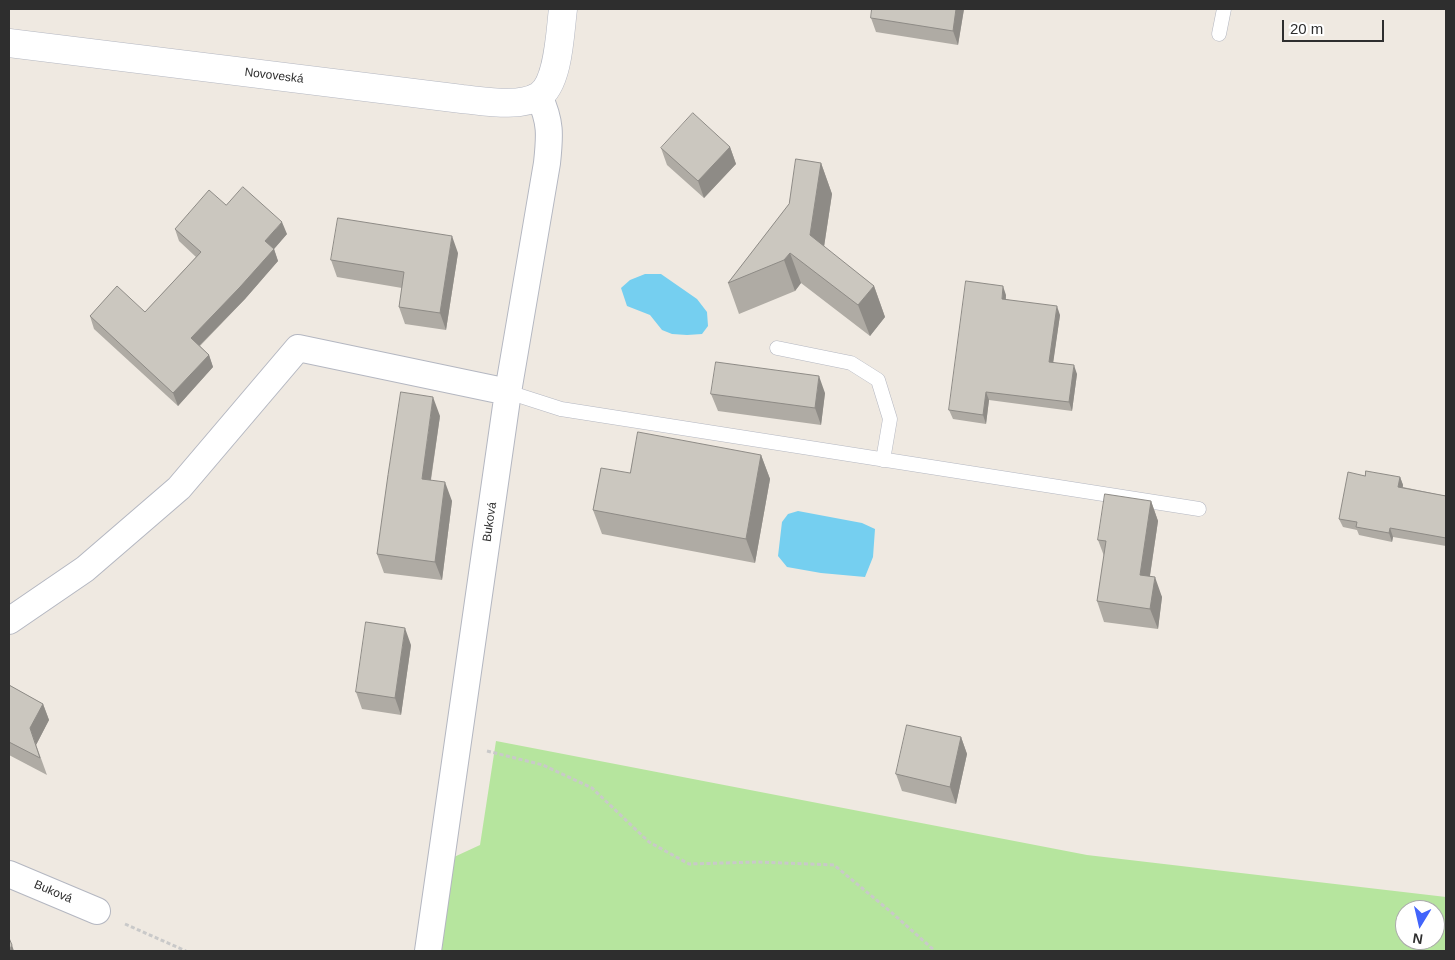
<!DOCTYPE html>
<html>
<head>
<meta charset="utf-8">
<style>
  body { margin:0 }
  #map { position:relative; width:1455px; height:960px; overflow:hidden; background:#efe9e1; font-family:Arial,sans-serif }
  canvas { display:block }
  .frame { position:absolute; inset:0; border:10px solid #2e2e2e; pointer-events:none }
  .north { position:absolute; left:1395px; top:900px; width:50px; height:50px; box-sizing:border-box; background:#fff; border:1px solid #ababab; border-radius:50%; rotate:189deg; font-size:14px; font-weight:700; line-height:20px; text-align:center; color:#2e2e2e }
  .north::after { content:''; display:block; margin:auto; width:18px; height:22px; background:#4264fb; clip-path:polygon(50% 0,100% 100%,50% 72%,0 100%) }
  .scale { position:absolute; left:1282px; top:20px; width:102px; height:22px; box-sizing:border-box; border:2px solid #2e2e2e; border-top:0; padding-left:6px; font-size:15px; line-height:18px; white-space:nowrap; color:#2e2e2e; -webkit-text-stroke:4px #fff; paint-order:stroke }
</style>
</head>
<body>
<div id="map">
<canvas width="1455" height="960"></canvas>
<div class="frame"></div>
<div class="north">N</div>
<div class="scale">20 m</div>
</div>
<script>
const g = document.querySelector('canvas').getContext('2d');
g.lineJoin = 'round';
function fillPath(path, color) { g.fillStyle = color; g.fill(path, 'evenodd'); }
function stroke(path, color, width, dash) { g.strokeStyle = color; g.lineWidth = width; g.lineCap = dash ? 'butt' : 'round'; g.setLineDash(dash || []); g.stroke(path); }
function write(font, color, halo, rows, align = 'center') {
  g.font = font + ' Arial,sans-serif'; g.lineWidth = 4.5; g.setLineDash([]); g.textBaseline = 'middle'; g.strokeStyle = halo; g.fillStyle = color; for (const [text, x, y, turn = 0] of rows) {
    g.save(); g.translate(x, y); g.rotate((+turn || 0) * Math.PI / 180); g.textAlign = isNaN(turn) ? turn : align; if (halo) g.strokeText(text, 0, 0); g.fillText(text, 0, 0); g.restore();
  }
}
fillPath(new Path2D(`
  M 496,741 L 1087,855 L 1446,897 L 1446,951 L 441,951 L 454,857 L 480,845 ZM 1405,910 L 1435,910 L 1435,940 L 1405,940 Z`), '#b6e59e');
fillPath(new Path2D(`
  M 645,274 L 661,274 L 697,299 L 707,312 L 708,326 L 702,334 L 687,335 L 672,334 L 662,330 L 650,315 L 627,306 L 621,288 L 630,280 Z
  M 798,511 L 862,523 L 875,529 L 873,557 L 865,577 L 821,573 L 787,567 L 778,556 L 782,522 L 788,514 Z`), '#75cff0');
const service = new Path2D(`
  M 1219,34 L 1224,9
  M 777,348 L 851,363 L 878,380 L 890,419 L 883,460
  M 508,392 L 561,409 L 1199,509`);
const minor = new Path2D(`
  M 9,621 L 85,569 L 179,488 L 298,348 L 508,392
  M 9,874 L 97,911
  M 428,951 L 508,392 L 547,163 C 550,135 551,122 539,96`);
const tertiary = new Path2D(`
  M 9,43 L 462,99 C 484,101 519,108 539,96 C 559,83 560,31 563,9`);
stroke(service, '#b4b7c1', 15);
stroke(minor, '#b4b7c1', 28);
stroke(tertiary, '#b4b7c1', 29);
stroke(new Path2D(`
  M 487,751 L 543,765 L 592,788 L 649,842 L 689,864 L 758,862 L 834,865 L 891,912 L 935,951
  M 125,924 L 186,951`), '#c9c9c9', 3, [4, 2.5]);
stroke(service, '#fff', 14);
stroke(minor, '#fff', 26);
stroke(tertiary, '#fff', 28);
fillPath(new Path2D(`
  M 964,9 L 958,45 L 876,32 L 871,18 Z
  M 730,147 L 736,164 L 704,198 L 667,165 L 661,148 Z
  M 821,163 L 832,194 L 824,247 L 874,286 L 885,317 L 870,336 L 801,283 L 795,291 L 739,314 L 728,283 Z
  M 226,205 L 287,234 L 274,249 L 278,261 L 245,299 L 200,346 L 209,355 L 213,367 L 178,406 L 94,329 L 90,316 L 145,312 L 196,257 L 179,241 L 175,229 Z
  M 458,253 L 446,330 L 405,324 L 399,307 L 402,288 L 337,277 L 331,260 Z
  M 1006,295 L 1006,299 L 1060,315 L 1053,362 L 1077,374 L 1072,411 L 989,400 L 986,424 L 953,419 L 949,410 Z
  M 825,393 L 821,425 L 718,411 L 711,394 Z
  M 440,416 L 431,480 L 452,501 L 442,580 L 384,573 L 377,554 Z
  M 761,455 L 770,479 L 755,563 L 602,534 L 593,510 L 630,473 Z
  M 1400,477 L 1403,485 L 1403,487 L 1446,496 L 1446,546 L 1393,537 L 1392,542 L 1359,535 L 1357,530 L 1343,527 L 1339,519 Z
  M 1151,501 L 1158,521 L 1150,576 L 1162,597 L 1158,629 L 1104,622 L 1097,601 L 1104,556 L 1098,540 Z
  M 411,645 L 401,715 L 362,709 L 356,692 Z
  M 9,685 L 43,704 L 49,720 L 36,745 L 47,775 L 9,755 Z
  M 961,737 L 967,754 L 956,804 L 902,791 L 896,774 Z`), '#afaba4');
fillPath(new Path2D(`
  M 956,9 L 964,9 L 958,45 L 953,31 Z
  M 730,147 L 736,164 L 704,198 L 698,181 Z
  M 821,163 L 832,194 L 821,266 L 810,235 Z
  M 282,222 L 287,234 L 274,249 L 278,261 L 245,299 L 195,350 L 191,338 L 265,241 Z
  M 452,236 L 458,253 L 446,330 L 440,313 Z
  M 790,253 L 801,283 L 795,291 L 784,260 Z
  M 874,286 L 885,317 L 870,336 L 858,305 Z
  M 1003,286 L 1006,295 L 1005,308 L 1002,299 Z
  M 1057,306 L 1060,315 L 1052,371 L 1049,362 Z
  M 209,355 L 213,367 L 178,406 L 173,393 Z
  M 1074,365 L 1077,374 L 1072,411 L 1069,402 Z
  M 819,376 L 825,393 L 821,425 L 815,408 Z
  M 986,392 L 989,400 L 986,424 L 983,415 Z
  M 433,397 L 440,416 L 428,498 L 422,479 Z
  M 761,455 L 770,479 L 755,563 L 746,539 Z
  M 1400,477 L 1403,485 L 1401,495 L 1398,487 Z
  M 445,482 L 452,501 L 442,580 L 435,562 Z
  M 1151,501 L 1158,521 L 1147,595 L 1140,575 Z
  M 1390,528 L 1393,537 L 1392,542 L 1389,533 Z
  M 1155,577 L 1162,597 L 1158,629 L 1150,609 Z
  M 405,628 L 411,645 L 401,715 L 395,698 Z
  M 43,704 L 49,720 L 36,745 L 47,775 L 30,728 Z
  M 961,737 L 967,754 L 956,804 L 950,787 Z
  M 12,945 L 14,951 L 9,951 Z`), '#8e8b86');
const building = new Path2D(`
  M 872,9 L 956,9 L 953,31 L 871,18 Z
  M 693,113 L 730,147 L 698,181 L 661,148 Z
  M 796,159 L 821,163 L 810,235 L 874,286 L 858,305 L 790,253 L 784,260 L 728,283 L 789,204 Z
  M 243,187 L 282,222 L 265,241 L 274,249 L 240,287 L 191,338 L 209,355 L 173,393 L 90,316 L 117,286 L 145,312 L 201,252 L 175,229 L 209,190 L 226,205 Z
  M 338,218 L 452,236 L 440,313 L 399,307 L 404,272 L 331,260 Z
  M 966,281 L 1003,286 L 1002,299 L 1057,306 L 1049,362 L 1074,365 L 1069,402 L 986,392 L 983,415 L 949,410 Z
  M 716,362 L 819,376 L 815,408 L 711,394 Z
  M 401,392 L 433,397 L 422,479 L 445,482 L 435,562 L 377,554 L 388,475 Z
  M 638,432 L 761,455 L 746,539 L 593,510 L 601,468 L 630,473 Z
  M 1366,471 L 1400,477 L 1398,487 L 1446,496 L 1446,538 L 1390,528 L 1389,533 L 1356,527 L 1357,522 L 1339,519 L 1348,472 L 1365,476 Z
  M 1105,494 L 1151,501 L 1140,575 L 1155,577 L 1150,609 L 1097,601 L 1106,541 L 1098,540 Z
  M 366,622 L 405,628 L 395,698 L 356,692 Z
  M 9,685 L 43,704 L 30,728 L 40,758 L 9,742 Z
  M 907,725 L 961,737 L 950,787 L 896,774 Z
  M 9,938 L 12,945 L 9,951 Z`);
fillPath(building, '#cbc7bf');
stroke(building, '#8e8b86', 1);
write('12px', '#2e2e2e', '#fff', [
  ["Novoveská",274,76,7],
  ["Buková",490,522,-82],
  ["Buková",53,892,23]
]);
</script>
</body>
</html>
